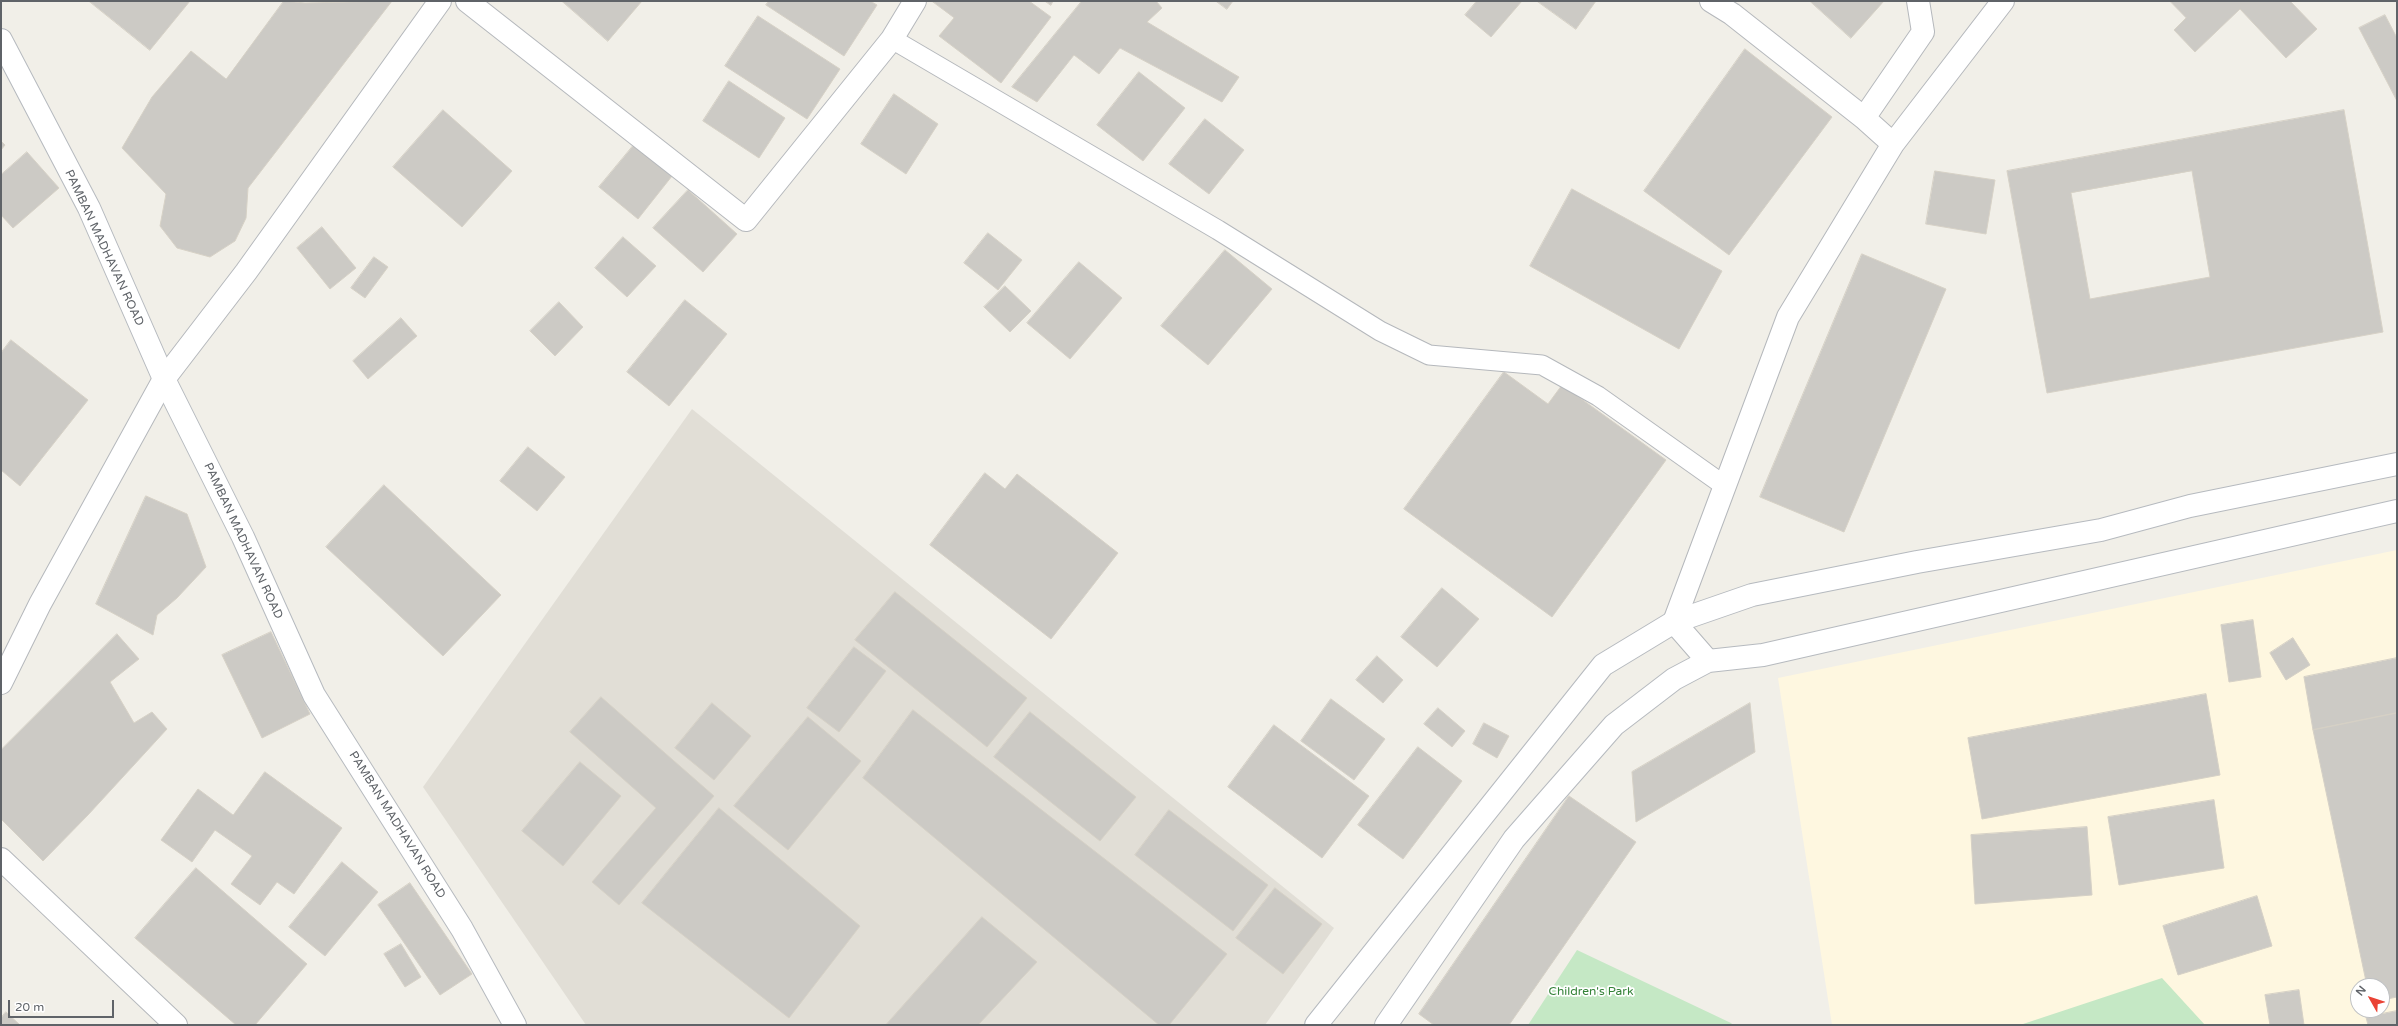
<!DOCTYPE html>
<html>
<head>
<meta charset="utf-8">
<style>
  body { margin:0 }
  #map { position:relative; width:2398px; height:1026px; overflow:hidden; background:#f1efe8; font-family:"Varela Round",sans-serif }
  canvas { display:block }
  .frame { position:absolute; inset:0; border:2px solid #5f6368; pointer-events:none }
  .north { position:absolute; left:2350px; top:978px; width:40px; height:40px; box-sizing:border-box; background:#fff; border:1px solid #bfc1c3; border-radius:50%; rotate:309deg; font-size:11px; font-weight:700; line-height:16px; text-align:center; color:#5f6368 }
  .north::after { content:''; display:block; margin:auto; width:14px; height:18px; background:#ea4335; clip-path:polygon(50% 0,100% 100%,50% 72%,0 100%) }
  .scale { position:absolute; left:8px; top:1000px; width:106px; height:18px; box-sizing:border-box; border:2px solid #5f6368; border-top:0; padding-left:5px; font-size:12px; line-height:14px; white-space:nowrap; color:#5f6368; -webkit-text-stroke:3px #fff; paint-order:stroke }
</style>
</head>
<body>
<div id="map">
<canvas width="2398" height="1026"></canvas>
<div class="frame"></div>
<div class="north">N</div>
<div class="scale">20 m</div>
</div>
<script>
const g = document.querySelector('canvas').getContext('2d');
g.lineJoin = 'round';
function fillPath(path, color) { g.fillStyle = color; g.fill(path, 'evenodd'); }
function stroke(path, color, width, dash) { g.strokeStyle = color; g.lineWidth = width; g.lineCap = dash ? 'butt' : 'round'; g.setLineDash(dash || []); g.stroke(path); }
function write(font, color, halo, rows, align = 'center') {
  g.font = font + ' "Varela Round",sans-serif'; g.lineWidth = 3.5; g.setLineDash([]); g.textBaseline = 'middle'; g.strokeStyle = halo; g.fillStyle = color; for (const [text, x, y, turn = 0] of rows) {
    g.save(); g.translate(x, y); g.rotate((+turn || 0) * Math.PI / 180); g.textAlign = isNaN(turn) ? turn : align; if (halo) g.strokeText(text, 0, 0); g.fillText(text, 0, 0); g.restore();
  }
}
fillPath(new Path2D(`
  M 2397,550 L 2397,1025 L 1832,1025 L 1778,678 ZM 2358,986 L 2382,986 L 2382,1010 L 2358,1010 Z`), '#fef7e0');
fillPath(new Path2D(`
  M 692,409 L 1334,928 L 1265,1025 L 586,1025 L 423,787 Z`), '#e1ded6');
fillPath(new Path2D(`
  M 1577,950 L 1731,1023 L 1733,1025 L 1528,1025 Z
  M 2162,978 L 2205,1025 L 2020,1025 Z`), '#c5e8c5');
const building = new Path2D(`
  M 89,1 L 190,1 L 150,50 Z
  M 284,1 L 305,3 L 392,1 L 248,188 L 246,218 L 235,241 L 210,257 L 177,248 L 160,226 L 166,194 L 122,148 L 152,97 L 191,51 L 226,79 Z
  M 562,1 L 642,1 L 608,41 Z
  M 769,1 L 870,1 L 877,5 L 844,56 L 766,5 Z
  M 932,1 L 1029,1 L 1051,17 L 1001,83 L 939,36 L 954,18 Z
  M 1045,1 L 1053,1 L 1051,5 Z
  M 1082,1 L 1156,1 L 1162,8 L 1147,22 L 1239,77 L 1222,102 L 1120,48 L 1099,74 L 1074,55 L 1037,102 L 1012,87 Z
  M 1216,1 L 1233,1 L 1227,9 Z
  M 1477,1 L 1522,1 L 1491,37 L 1465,15 Z
  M 1537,1 L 1596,1 L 1576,29 Z
  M 1810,1 L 1884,1 L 1851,38 Z
  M 2170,1 L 2290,1 L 2317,29 L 2286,58 L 2240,9 L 2195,52 L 2174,30 L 2186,18 Z
  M 2385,15 L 2397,38 L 2397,101 L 2359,28 Z
  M 758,16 L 840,69 L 807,119 L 725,66 Z
  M 1745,49 L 1832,117 L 1729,255 L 1644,191 Z
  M 1139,72 L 1185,108 L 1143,161 L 1097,125 Z
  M 729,81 L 785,118 L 759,158 L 703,121 Z
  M 894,94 L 938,124 L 906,174 L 861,144 Z
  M 443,110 L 512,171 L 462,227 L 393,167 Z
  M 2344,110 L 2383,332 L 2047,393 L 2007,171 ZM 2192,171 L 2210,277 L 2090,299 L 2071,193 Z
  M 1205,119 L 1244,150 L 1209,194 L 1169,164 Z
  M 638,140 L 676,171 L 638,219 L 599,187 Z
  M 1,141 L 5,145 L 1,150 Z
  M 27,152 L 59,188 L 13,228 L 1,215 L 1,175 Z
  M 1935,171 L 1995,180 L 1986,234 L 1926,224 Z
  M 1572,189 L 1722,271 L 1679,349 L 1530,266 Z
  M 688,190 L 737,234 L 703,272 L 653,228 Z
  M 322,227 L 356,268 L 330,289 L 297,248 Z
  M 988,233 L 1022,260 L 998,290 L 964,263 Z
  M 623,237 L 656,266 L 627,297 L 595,268 Z
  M 1225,250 L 1272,289 L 1208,365 L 1161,326 Z
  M 1862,254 L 1946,289 L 1844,532 L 1760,497 Z
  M 374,257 L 388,267 L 365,298 L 351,288 Z
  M 1079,262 L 1122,298 L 1070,359 L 1027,323 Z
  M 1005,286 L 1031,311 L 1010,332 L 984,307 Z
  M 685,300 L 727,334 L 669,406 L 627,372 Z
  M 559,302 L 583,327 L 555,356 L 530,331 Z
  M 401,318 L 417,336 L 368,379 L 353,361 Z
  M 11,340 L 88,400 L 20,486 L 1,470 L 1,353 Z
  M 1504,372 L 1548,404 L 1562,385 L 1666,460 L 1552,617 L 1404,509 Z
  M 528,447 L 565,477 L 537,511 L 500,481 Z
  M 985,473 L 1005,489 L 1017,474 L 1118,553 L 1051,639 L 930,545 Z
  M 384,485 L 501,595 L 443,656 L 326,547 Z
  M 146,496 L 187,514 L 206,567 L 177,598 L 157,615 L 153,635 L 96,604 Z
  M 1442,588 L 1479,619 L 1437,667 L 1401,637 Z
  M 895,592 L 1027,698 L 987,747 L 855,640 Z
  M 2253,620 L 2261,677 L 2229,682 L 2221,625 Z
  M 271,632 L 310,714 L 262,738 L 222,655 Z
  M 117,634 L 139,659 L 110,682 L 134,723 L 152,712 L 167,729 L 88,815 L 43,861 L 1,819 L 1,750 Z
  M 2293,638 L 2310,665 L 2286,680 L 2270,653 Z
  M 854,647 L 886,671 L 839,732 L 807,708 Z
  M 1377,656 L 1403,680 L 1383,703 L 1356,680 Z
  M 2397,658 L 2397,713 L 2313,730 L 2304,677 Z
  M 2206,694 L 2220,775 L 1982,819 L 1968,738 Z
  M 601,697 L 714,796 L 619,905 L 592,882 L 656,808 L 570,732 Z
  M 1331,699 L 1385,739 L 1354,780 L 1301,741 Z
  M 712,703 L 751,736 L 714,780 L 675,748 Z
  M 1750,703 L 1755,752 L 1636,822 L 1632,772 Z
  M 1438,708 L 1465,731 L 1452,747 L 1424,724 Z
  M 913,710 L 1227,954 L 1169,1025 L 1159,1025 L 863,778 Z
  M 1030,712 L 1136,797 L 1100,841 L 994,757 Z
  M 2397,713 L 2397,997 L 2382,1000 L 2382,986 L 2367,986 L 2313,730 Z
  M 808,717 L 861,761 L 788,850 L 734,806 Z
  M 1484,723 L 1509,736 L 1497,758 L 1473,744 Z
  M 1274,725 L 1369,796 L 1322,858 L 1228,787 Z
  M 1418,747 L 1462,781 L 1403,859 L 1358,825 Z
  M 580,762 L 621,796 L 563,866 L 522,831 Z
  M 265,772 L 342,828 L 294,894 L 277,882 L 260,905 L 231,884 L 252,856 L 215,830 L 192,862 L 161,840 L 198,789 L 233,815 Z
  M 1569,796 L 1636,842 L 1509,1025 L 1434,1025 L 1419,1014 Z
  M 2214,800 L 2224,868 L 2119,885 L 2108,817 Z
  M 719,808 L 860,926 L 789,1018 L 642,903 Z
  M 1169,810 L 1268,885 L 1233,931 L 1135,855 Z
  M 2087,827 L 2092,895 L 1975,904 L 1971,835 Z
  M 342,862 L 378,892 L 325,956 L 289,927 Z
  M 196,868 L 307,964 L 255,1025 L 236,1025 L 135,938 Z
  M 410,883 L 472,974 L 440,995 L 378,905 Z
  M 1275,888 L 1322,924 L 1283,974 L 1236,938 Z
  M 2257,896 L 2272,946 L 2178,975 L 2163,926 Z
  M 982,917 L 1037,962 L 978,1025 L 886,1025 Z
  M 401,944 L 421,977 L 405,987 L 384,954 Z
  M 2299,990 L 2304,1025 L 2270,1025 L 2265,995 Z
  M 2397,1011 L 2397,1025 L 2368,1025 L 2366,1017 Z
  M 6,1012 L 20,1025 L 1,1025 L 1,1018 Z`);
fillPath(building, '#cccac5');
stroke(building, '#d6d1c6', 1);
const lane = new Path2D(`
  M 892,39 L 1218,230 L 1380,331 L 1429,355 L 1542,365 L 1598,396 L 1725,486`);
const street = new Path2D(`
  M 467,1 L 746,220 L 892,39 L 915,1
  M 1711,1 L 1732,14 L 1864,118 L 1893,144
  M 1864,118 L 1923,32 L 1918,1
  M 1708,661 L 1674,622 L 1788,317 L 1893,144 L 2003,1
  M 1,683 L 40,604 L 164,379 L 246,272 L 440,1
  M 1,859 L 176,1025`);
const secondary = new Path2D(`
  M 1,40 L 89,208 L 164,379 L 243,537 L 314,695 L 462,929 L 515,1025
  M 1316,1025 L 1603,665 L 1674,622 L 1752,595 L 1917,562 L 2101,530 L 2190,506 L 2397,464
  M 1386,1025 L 1514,839 L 1614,725 L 1674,679 L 1708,661 L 1763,655 L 2397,511`);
stroke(lane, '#b5b8bc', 21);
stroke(street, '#b5b8bc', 24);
stroke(secondary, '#b6babf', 24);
stroke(lane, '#fff', 19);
stroke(street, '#fff', 22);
stroke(secondary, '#fff', 22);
write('12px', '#5f6368', '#fff', [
  ["PAMBAN MADHAVAN ROAD",104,248,65],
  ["PAMBAN MADHAVAN ROAD",243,541,65],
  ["PAMBAN MADHAVAN ROAD",397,825,58]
]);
write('12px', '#348238', '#fff', [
  ["Children's Park",1591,992]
]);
</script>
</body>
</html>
